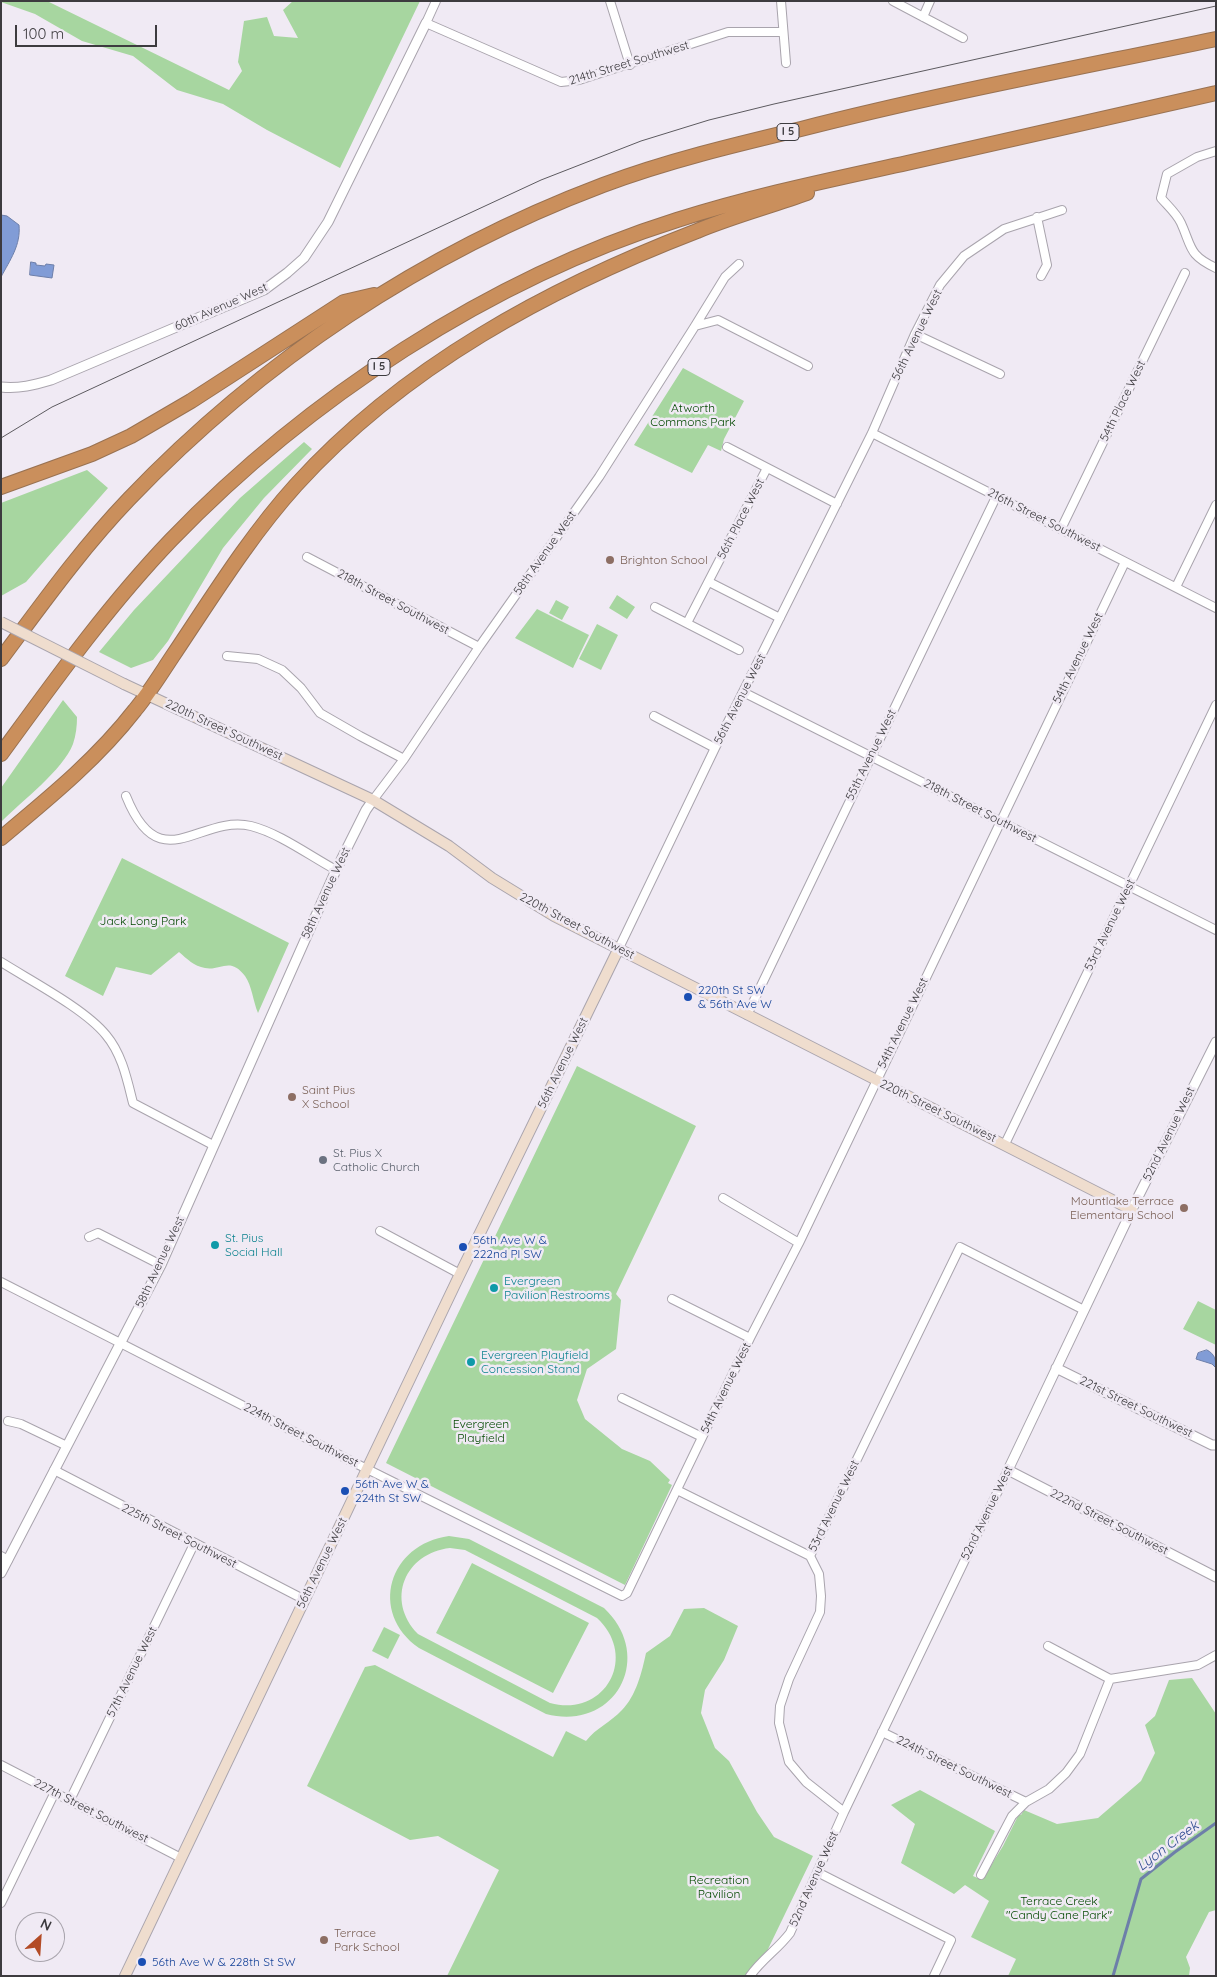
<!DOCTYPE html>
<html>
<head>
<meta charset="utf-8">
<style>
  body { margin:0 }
  #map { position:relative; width:1217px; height:1977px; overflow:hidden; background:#f0eaf4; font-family:Quicksand,sans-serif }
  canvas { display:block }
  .frame { position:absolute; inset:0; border:2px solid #3d3b3f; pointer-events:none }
  .north { position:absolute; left:15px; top:1912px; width:50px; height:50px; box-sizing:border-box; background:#f0eaf4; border:1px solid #a8a4ac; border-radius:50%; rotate:26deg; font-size:14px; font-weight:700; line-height:20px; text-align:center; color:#3d3b3f }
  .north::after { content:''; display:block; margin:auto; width:18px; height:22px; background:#b34b26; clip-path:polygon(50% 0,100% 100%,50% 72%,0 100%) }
  .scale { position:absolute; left:15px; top:25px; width:142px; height:22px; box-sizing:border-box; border:2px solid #3d3b3f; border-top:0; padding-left:6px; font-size:15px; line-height:18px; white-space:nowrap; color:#3d3b3f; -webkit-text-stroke:4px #f0eaf4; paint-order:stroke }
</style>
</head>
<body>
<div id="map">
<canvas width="1217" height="1977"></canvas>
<div class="frame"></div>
<div class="north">N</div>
<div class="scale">100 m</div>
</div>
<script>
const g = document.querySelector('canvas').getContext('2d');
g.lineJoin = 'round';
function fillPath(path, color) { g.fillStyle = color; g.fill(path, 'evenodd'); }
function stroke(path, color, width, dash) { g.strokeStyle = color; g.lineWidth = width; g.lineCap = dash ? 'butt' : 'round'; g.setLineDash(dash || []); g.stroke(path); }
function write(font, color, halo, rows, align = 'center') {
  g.font = font + ' Quicksand,sans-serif'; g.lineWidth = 5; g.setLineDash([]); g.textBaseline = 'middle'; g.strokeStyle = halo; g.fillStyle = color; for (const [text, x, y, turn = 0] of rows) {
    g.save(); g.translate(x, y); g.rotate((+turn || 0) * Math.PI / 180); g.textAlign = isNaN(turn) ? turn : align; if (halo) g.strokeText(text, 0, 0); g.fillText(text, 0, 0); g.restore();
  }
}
fillPath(new Path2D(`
  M 47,1 L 229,90 L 242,71 L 238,62 L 244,21 L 267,17 L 274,36 L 298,38 L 283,10 L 293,1 L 420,1 L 340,168 L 267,130 L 223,104 L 177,90 L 133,56 L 82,41 L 35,14 L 1,2 Z
  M 683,368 L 744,401 L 724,439 L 721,451 L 708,445 L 692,473 L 634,445 Z
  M 304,442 L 312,449 L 264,498 L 223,548 L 168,641 L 153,660 L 131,668 L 99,652 L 134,610 L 240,498 Z
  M 87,470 L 108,488 L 26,582 L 1,596 L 1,503 Z
  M 617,595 L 635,607 L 627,619 L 609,608 Z
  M 556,600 L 569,607 L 562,620 L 549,613 Z
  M 537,609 L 589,635 L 573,668 L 515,638 Z
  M 597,624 L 618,635 L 601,670 L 579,659 Z
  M 63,700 L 77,717 C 77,726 76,735 73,744 C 63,770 22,801 1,822 L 1,788 Z
  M 122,858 L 289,943 L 258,1013 C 253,1001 252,986 245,976 C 230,956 221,971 205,968 C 194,966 187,959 179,952 L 151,975 L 116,967 L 103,996 L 65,976 Z
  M 577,1066 L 696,1126 L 616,1294 L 621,1300 L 616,1349 L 587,1369 L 577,1400 L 585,1419 L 622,1449 L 650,1461 L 670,1480 L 668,1483 L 672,1485 L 625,1585 L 386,1463 Z
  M 1198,1301 L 1216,1310 L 1216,1345 L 1183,1329 Z
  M 449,1536 L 469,1539 L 604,1608 C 656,1657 615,1732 546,1714 L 419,1648 C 368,1612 389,1544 449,1536 ZM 450,1548 L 465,1550 L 597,1618 C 639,1657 605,1718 550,1703 L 418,1634 C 385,1600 405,1553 450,1548 Z
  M 472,1563 L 589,1623 L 553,1693 L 436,1633 Z
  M 704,1608 L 738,1626 L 724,1660 L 705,1690 L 701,1713 L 715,1748 L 729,1761 L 757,1812 L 774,1837 L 813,1856 L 755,1976 L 447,1976 L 499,1870 L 438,1836 L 410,1840 L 307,1786 L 365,1667 L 375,1665 L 553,1757 L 566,1731 L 586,1741 C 596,1728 611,1722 622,1710 C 636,1696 642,1672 646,1653 L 670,1636 L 684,1609 Z
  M 384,1627 L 400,1635 L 388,1659 L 372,1651 Z
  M 1192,1678 L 1216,1714 L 1216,1910 L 1209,1912 L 1186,1957 L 1190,1968 L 1189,1976 L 1008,1976 L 1016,1959 L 971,1937 L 989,1901 L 965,1885 L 954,1894 L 901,1863 L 915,1824 L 891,1805 L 920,1790 L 995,1831 L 973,1876 L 982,1880 L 1003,1846 L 1019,1814 L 1021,1815 L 1024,1810 L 1057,1824 L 1098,1818 L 1141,1781 L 1155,1753 L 1145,1725 L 1155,1716 L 1169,1680 Z`), '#a7d6a0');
const water = new Path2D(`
  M 1,215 L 7,216 L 19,225 C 21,245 10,260 1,277 Z
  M 31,262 L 36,263 L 36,265 L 45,266 L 46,264 L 54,265 L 52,278 L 30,275 Z
  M 1207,1350 C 1215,1354 1216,1360 1216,1368 L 1212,1364 L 1196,1359 L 1198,1353 Z`);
fillPath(water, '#819cd6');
stroke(water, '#6d7fa9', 1);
stroke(new Path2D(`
  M 1113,1976 L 1141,1879 L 1175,1852 L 1216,1823`), '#6d7fa9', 3);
const minor = new Path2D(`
  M 436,1 L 426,23 L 561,82 L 579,80 L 728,32 L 782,32
  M 610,1 L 630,65
  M 781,1 L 786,63
  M 893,1 L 963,38
  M 923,17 L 930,1
  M 1216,151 L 1197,157 L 1167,174 L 1161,198 C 1168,206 1177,214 1181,223 C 1192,247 1188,255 1216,268
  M 1037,217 L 1047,265 L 1041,276
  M 695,326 L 718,320 L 808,366
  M 915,334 L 1000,374
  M 872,433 L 1216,608
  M 727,447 L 837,504
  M 1061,529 L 1185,273
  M 307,557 L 479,647
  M 709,582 L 780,618
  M 1176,587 L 1216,505
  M 655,607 L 739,650
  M 687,623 L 767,468
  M 227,656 L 258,659 L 282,670 L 301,688 L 320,713 L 360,736 L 404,759
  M 743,692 L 1216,930
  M 654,716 L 715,748
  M 126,796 C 160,881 199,814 251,826 C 279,833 310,856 336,870
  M 373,800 L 404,759 L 479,647 L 599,477 L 695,326 L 725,277 L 739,264
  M 618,950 L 715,748 L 872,433 L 915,334 L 940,285 L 964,256 L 1004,229 L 1062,210
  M 1,962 C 31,981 85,1009 106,1035 C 122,1054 127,1079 133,1103 L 213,1145
  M 747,1015 L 996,497
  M 1005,1144 L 1216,705
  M 723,1198 L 799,1243
  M 380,1231 L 460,1274
  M 89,1237 L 98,1233 L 161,1265
  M 1,1282 L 357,1464 L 622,1596 L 627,1593 L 750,1338 L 799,1243 L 1125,562
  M 672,1299 L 750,1338
  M 622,1398 L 702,1437
  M 8,1421 L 21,1424 L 67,1446
  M 54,1470 L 305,1600
  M 677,1490 L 810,1556
  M 1,1556 L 8,1560
  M 1048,1646 L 1110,1679
  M 882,1732 L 1026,1802
  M 1,1765 L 181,1858
  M 70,1800 L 194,1544
  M 844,1812 L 806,1782 L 789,1762 L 779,1723 L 780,1706 L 789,1679 L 820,1612 L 821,1596 L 819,1574 L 810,1556 L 960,1247 L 1084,1310
  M 817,1872 L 951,1940 L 934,1976
  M 981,1875 L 1012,1816 L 1026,1802 L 1049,1789 L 1066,1773 L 1080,1754 L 1110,1679 L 1198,1665 L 1216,1655
  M 1,1903 L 55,1792
  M 750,1976 C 762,1959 778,1949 790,1933 L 844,1812 L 1008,1470`);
const tertiary = new Path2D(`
  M 1,387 C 19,389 34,385 51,380 L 264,290 L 287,273 L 304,258 L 328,222 L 426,23
  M 1216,1042 L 1137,1199 L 1008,1470 L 1216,1577
  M 1056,1368 L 1212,1445 L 1216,1445
  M 1,1573 L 161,1265 L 336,870 L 366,810 L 373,800`);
const secondary = new Path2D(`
  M 124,684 L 373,800 L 449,846 L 492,878 L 554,916 L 1132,1210
  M 125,1976 L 460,1274 L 618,950`);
const motorway = new Path2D(`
  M 1,487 L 92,454 L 131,436 L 191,401 L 344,302 L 374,295
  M 1,659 C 42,604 82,548 129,499 C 262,360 423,253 603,185 C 667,161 734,145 801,129 C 938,94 1077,68 1216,39
  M 1,754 C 55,680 108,606 171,540 C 307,399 489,279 677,220 C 752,196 830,180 907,163 C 1010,139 1113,116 1216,93
  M 1,838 C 49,798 97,759 135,710 C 149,693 160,675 172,657 C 211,599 249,537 296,485 C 404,366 549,288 697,231 C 733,216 771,206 807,193`);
stroke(minor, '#a9a4ad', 10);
stroke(tertiary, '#a9a4ad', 11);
stroke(secondary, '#a9a4ad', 12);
stroke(motorway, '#997252', 16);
stroke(minor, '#fff', 8);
stroke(tertiary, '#fff', 9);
stroke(secondary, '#efddce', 10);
stroke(motorway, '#ca8f5c', 14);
stroke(new Path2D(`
  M 1,438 L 52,407 L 541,180 L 641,141 L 709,120 L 774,104 L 1216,6`), '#5c5a5f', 1);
const secondaryBridge = new Path2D(`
  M 1,622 L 124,684`);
stroke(secondaryBridge, '#a9a4ad', 12, []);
stroke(secondaryBridge, '#efddce', 10);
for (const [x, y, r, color] of [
  [610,560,5,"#8d6e63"],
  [688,997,5,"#1a4fb4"],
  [292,1097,5,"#8d6e63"],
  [323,1160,5,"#6b7280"],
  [1184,1208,5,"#8d6e63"],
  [215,1245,5,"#0f9aa8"],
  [463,1247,5,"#1a4fb4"],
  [494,1288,5,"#0f9aa8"],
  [471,1362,5,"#0f9aa8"],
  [345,1491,5,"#1a4fb4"],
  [324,1940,5,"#8d6e63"],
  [142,1962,5,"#1a4fb4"]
]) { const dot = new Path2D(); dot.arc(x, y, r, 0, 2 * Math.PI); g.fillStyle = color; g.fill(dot); stroke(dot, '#f0eaf4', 2); }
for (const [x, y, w] of [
  [788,132,22],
  [379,367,22]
]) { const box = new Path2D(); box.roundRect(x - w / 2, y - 8.5, w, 17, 4); g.fillStyle = '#f0eaf4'; g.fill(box); stroke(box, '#3d3b3f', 1); }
write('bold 11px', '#3d3b3f', null, [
  ["I 5",788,132],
  ["I 5",379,367]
]);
write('12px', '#3d3b3f', '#f0eaf4', [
  ["214th Street Southwest",629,63,-17],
  ["60th Avenue West",221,307,-24],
  ["56th Avenue West",917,335,-64],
  ["54th Place West",1123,401,-64],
  ["56th Place West",741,519,-63],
  ["216th Street Southwest",1044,520,27],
  ["58th Avenue West",545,553,-55],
  ["218th Street Southwest",393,602,28],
  ["54th Avenue West",1078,658,-64],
  ["56th Avenue West",740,699,-63],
  ["220th Street Southwest",224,730,25],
  ["55th Avenue West",871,755,-64],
  ["218th Street Southwest",980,811,27],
  ["58th Avenue West",326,893,-65],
  ["53rd Avenue West",1110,925,-64],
  ["220th Street Southwest",577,926,28],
  ["54th Avenue West",903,1023,-64],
  ["56th Avenue West",563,1063,-64],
  ["220th Street Southwest",938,1111,26],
  ["52nd Avenue West",1169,1134,-64],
  ["58th Avenue West",160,1262,-65],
  ["54th Avenue West",726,1388,-64],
  ["221st Street Southwest",1136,1407,26],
  ["224th Street Southwest",301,1435,27],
  ["53rd Avenue West",834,1506,-64],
  ["52nd Avenue West",987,1513,-64],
  ["222nd Street Southwest",1109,1522,27],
  ["225th Street Southwest",179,1536,27],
  ["56th Avenue West",322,1563,-64],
  ["57th Avenue West",132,1672,-64],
  ["224th Street Southwest",954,1767,26],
  ["227th Street Southwest",91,1811,27],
  ["52nd Avenue West",814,1879,-66]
]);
write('12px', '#034900', '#f0eaf4', [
  ["Atworth",693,408],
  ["Commons Park",693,422],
  ["Jack Long Park",143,921],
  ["Evergreen",481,1424],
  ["Playfield",481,1438],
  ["Recreation",719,1880],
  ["Pavilion",719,1894],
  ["Terrace Creek",1059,1901],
  ["\"Candy Cane Park\"",1059,1915]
]);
write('12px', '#785e54', '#f0eaf4', [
  ["Brighton School",620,560],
  ["Saint Pius",302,1090],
  ["X School",302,1104],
  ["Mountlake Terrace",1174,1201,"right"],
  ["Elementary School",1174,1215,"right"],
  ["Terrace",334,1933],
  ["Park School",334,1947]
], 'left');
write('12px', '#164399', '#f0eaf4', [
  ["220th St SW",698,990],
  ["& 56th Ave W",698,1004],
  ["56th Ave W &",473,1240],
  ["222nd Pl SW",473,1254],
  ["56th Ave W &",355,1484],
  ["224th St SW",355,1498],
  ["56th Ave W & 228th St SW",152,1962]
], 'left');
write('12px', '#5b616d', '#f0eaf4', [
  ["St. Pius X",333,1153],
  ["Catholic Church",333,1167]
], 'left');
write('12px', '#0d838f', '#f0eaf4', [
  ["St. Pius",225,1238],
  ["Social Hall",225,1252],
  ["Evergreen",504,1281],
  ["Pavilion Restrooms",504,1295],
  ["Evergreen Playfield",481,1355],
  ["Concession Stand",481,1369]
], 'left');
write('italic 14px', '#2d4a90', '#f0eaf4', [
  ["Lyon Creek",1168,1846,-37]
]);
</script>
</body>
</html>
